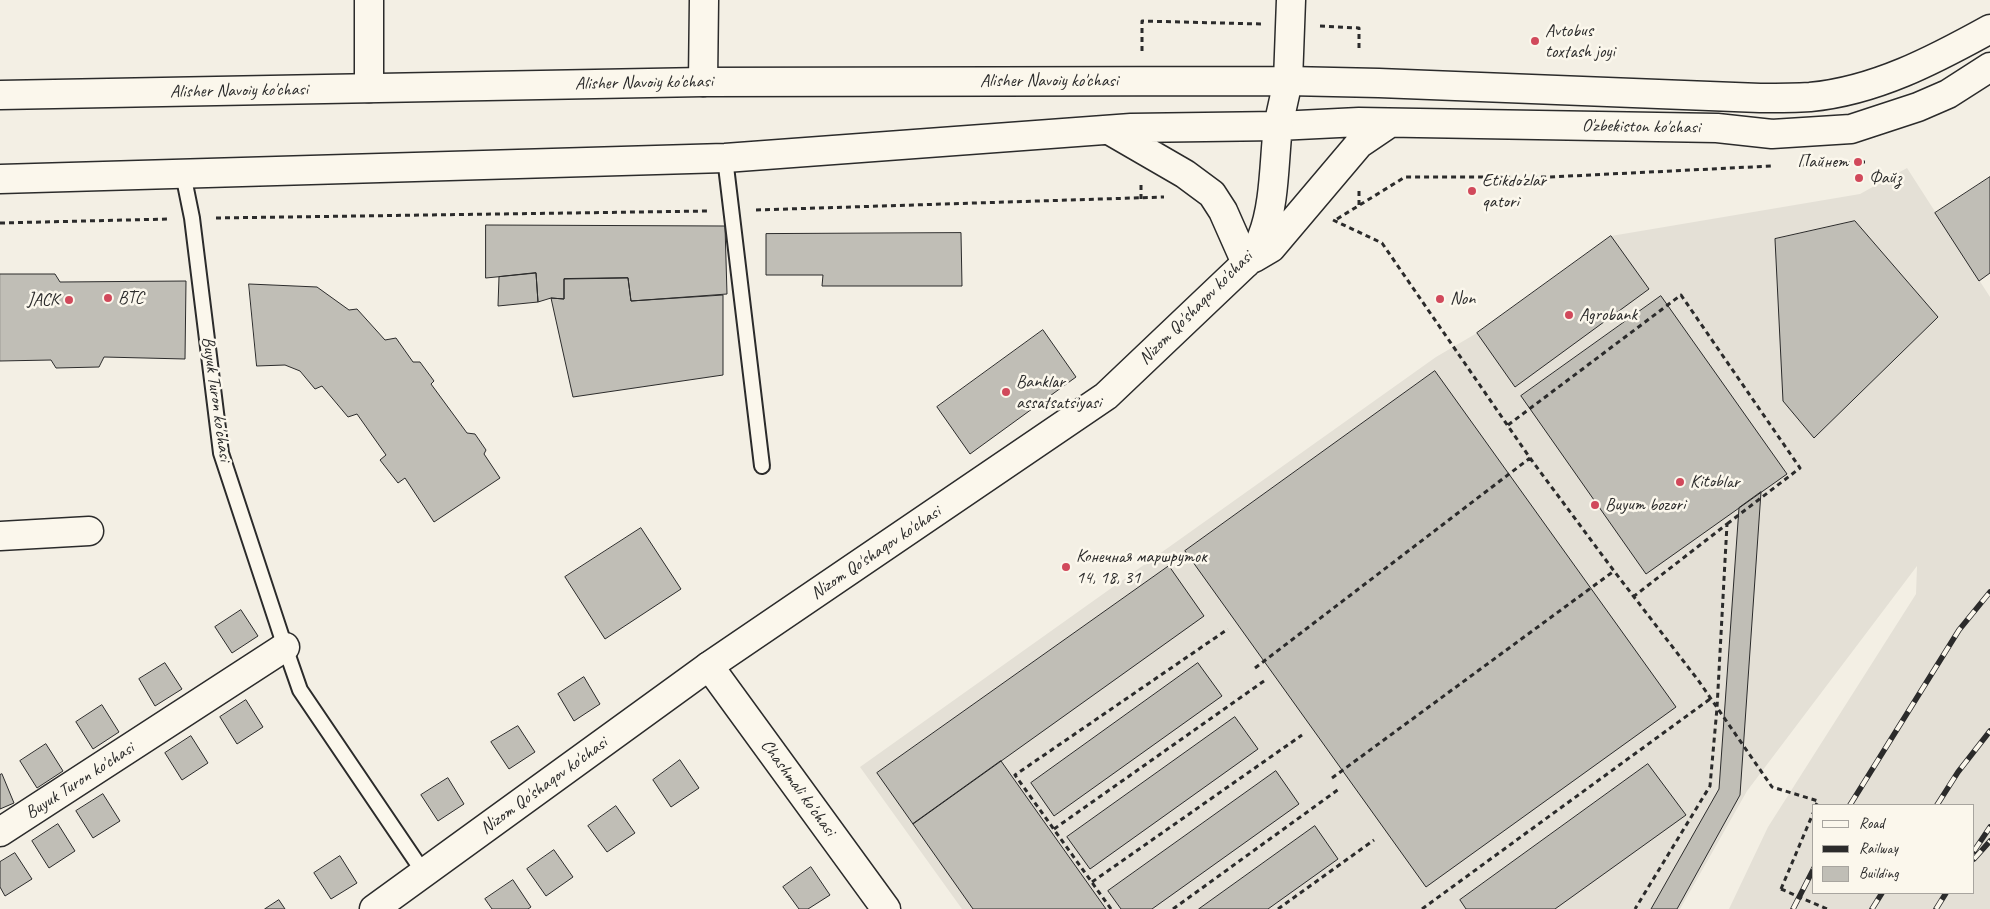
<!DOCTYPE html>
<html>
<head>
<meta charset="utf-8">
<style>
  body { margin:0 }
  #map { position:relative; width:1990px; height:909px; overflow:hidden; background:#f3efe4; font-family:Caveat,sans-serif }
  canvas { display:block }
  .legend { position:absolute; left:1812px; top:804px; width:162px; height:90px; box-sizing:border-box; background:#fbf7ec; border:1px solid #a8a59f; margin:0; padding:6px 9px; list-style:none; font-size:15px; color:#2b2b2b }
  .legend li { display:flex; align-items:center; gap:10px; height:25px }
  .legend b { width:25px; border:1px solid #a8a59f }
</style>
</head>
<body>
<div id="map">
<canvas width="1990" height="909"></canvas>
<ul class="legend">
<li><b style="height:6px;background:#fbf7ec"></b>Road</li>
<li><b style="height:6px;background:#2b2b2b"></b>Railway</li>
<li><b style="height:14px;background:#c0beb6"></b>Building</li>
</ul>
</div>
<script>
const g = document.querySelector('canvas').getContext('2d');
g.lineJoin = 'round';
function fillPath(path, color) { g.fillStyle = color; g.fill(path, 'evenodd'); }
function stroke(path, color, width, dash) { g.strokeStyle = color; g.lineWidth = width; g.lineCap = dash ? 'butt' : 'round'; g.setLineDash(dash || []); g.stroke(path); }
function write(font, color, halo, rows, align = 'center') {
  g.font = font + ' Caveat,sans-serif'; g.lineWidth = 5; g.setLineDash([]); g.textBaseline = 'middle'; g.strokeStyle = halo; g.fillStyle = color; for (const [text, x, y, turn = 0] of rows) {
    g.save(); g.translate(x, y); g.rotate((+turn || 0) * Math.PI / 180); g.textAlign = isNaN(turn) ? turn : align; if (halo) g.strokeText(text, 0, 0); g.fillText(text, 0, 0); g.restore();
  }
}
fillPath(new Path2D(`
  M 1907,168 L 1990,297 L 1990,909 L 1729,909 L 1768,827 L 1916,594 L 1917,566 L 1747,791 L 1680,909 L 962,909 L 860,767 L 1436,357 L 1477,333 L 1611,236 L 1860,194 ZM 1814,805 L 1974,805 L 1974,893 L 1814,893 Z`), '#e4e0d6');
const building = new Path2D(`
  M 1990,177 L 1990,273 L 1979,281 L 1935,213 Z
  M 1855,221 L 1938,317 L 1814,438 L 1783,401 L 1775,239 Z
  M 486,225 L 725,226 L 727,294 L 631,301 L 628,278 L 564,279 L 564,299 L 551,298 L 538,302 L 536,273 L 486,278 Z
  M 961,233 L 962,286 L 822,286 L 823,275 L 766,275 L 766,234 Z
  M 1611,236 L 1649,289 L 1515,387 L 1477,333 Z
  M 536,273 L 538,302 L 498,306 L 499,277 Z
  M 0,274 L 55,274 L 60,282 L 186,281 L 185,359 L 104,357 L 99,367 L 56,368 L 51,360 L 0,361 Z
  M 628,278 L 631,301 L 723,295 L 723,375 L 573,397 L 551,298 L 564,299 L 564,279 Z
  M 249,284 L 317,287 L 349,310 L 357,309 L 385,340 L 396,338 L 413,362 L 420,362 L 434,381 L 431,384 L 467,433 L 475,434 L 486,450 L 484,454 L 500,478 L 434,522 L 405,478 L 398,483 L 380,460 L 386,455 L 357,414 L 348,417 L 322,386 L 315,389 L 300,371 L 285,365 L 257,366 Z
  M 1661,296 L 1787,474 L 1646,574 L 1521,396 Z
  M 1043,330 L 1076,377 L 970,454 L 937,407 Z
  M 1435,371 L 1676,707 L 1426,887 L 1185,551 Z
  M 1761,492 L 1740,795 L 1677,909 L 1651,909 L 1719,789 L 1739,508 Z
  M 641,528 L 681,589 L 605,639 L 565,577 Z
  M 1169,566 L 1204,616 L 913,824 L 877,773 Z
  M 241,610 L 258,636 L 232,653 L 215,627 Z
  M 165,663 L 182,689 L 155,706 L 139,679 Z
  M 1198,663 L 1222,696 L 1054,816 L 1031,783 Z
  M 584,677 L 600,704 L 574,721 L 558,694 Z
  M 246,700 L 263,727 L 237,744 L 220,717 Z
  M 102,705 L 119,732 L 93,749 L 76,722 Z
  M 1235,717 L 1258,749 L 1090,869 L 1067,837 Z
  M 518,726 L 535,752 L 509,769 L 491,742 Z
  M 191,736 L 208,763 L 182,780 L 165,753 Z
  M 46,744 L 63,771 L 37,788 L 20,761 Z
  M 680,760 L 699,788 L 671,807 L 653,780 Z
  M 1001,761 L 1106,909 L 973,909 L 913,824 Z
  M 1648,764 L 1686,815 L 1555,909 L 1466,909 L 1460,900 Z
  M 1276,771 L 1299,804 L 1152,909 L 1121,909 L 1108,891 Z
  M 2,774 L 14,803 L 0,809 L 0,775 Z
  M 448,778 L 464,804 L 438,821 L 421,795 Z
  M 103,794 L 120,821 L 93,838 L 76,811 Z
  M 616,806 L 635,833 L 607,852 L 588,826 Z
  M 58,824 L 75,851 L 49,868 L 32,841 Z
  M 1315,826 L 1338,859 L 1268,909 L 1199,909 Z
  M 554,850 L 573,877 L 546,896 L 527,869 Z
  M 15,853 L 32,879 L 5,896 L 0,887 L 0,862 Z
  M 340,856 L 357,883 L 331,899 L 314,873 Z
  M 811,867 L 830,895 L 808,909 L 799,909 L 783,887 Z
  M 513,880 L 531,907 L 528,909 L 492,909 L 485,899 Z
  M 279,900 L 285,909 L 265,909 Z`);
fillPath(building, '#c0beb6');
stroke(building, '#2b2b2b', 1);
const lane = new Path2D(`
  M 725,158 L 762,466
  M 183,174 L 192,218 L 221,453 L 285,647 L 300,690 L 424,873`);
const street = new Path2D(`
  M 369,0 L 369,88
  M 703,82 L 704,0
  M 0,536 L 89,531
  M 709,666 L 886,909
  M 0,832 L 285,647`);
const secondary = new Path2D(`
  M 1288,81 L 1379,83 L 1760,98 C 1776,98 1793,98 1810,97 C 1875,91 1934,60 1990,29
  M 1254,258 L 1271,248 L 1359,144 L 1390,123
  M 374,909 L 709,666 L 1106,396 L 1246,263 C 1252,255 1259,246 1262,237 C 1275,205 1274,160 1278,126 L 1359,122 L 1717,128 L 1772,134 L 1851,129 L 1918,107 L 1948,94 L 1990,67`);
const primary = new Path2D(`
  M 0,95 L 703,82 L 1288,81
  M 1109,130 L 1185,174 L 1212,194 L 1223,211 L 1246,263
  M 0,179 L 725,158 L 1131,128 L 1278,126 L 1288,81 L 1291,0`);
stroke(lane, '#2b2b2b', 18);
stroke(street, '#2b2b2b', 31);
stroke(secondary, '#2b2b2b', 31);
stroke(primary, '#2b2b2b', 31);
stroke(new Path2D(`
  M 1320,26 L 1359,28 L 1359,52
  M 1142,51 L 1142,21 L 1261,24
  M 1800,165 L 1865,162
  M 1359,191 L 1359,207
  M 1141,199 L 1141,184
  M 756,210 L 1164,197
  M 216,218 L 709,211
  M 1337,219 L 1405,177 L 1550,177 L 1771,166
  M 1333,220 L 1382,243 L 1530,458 L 1614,571 L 1698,680 L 1772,787 L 1818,801 L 1816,805
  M 0,223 L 169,219
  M 1508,425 L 1681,295 L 1800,468 L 1727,524
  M 1633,597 L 1727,524 L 1717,708 L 1710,786 L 1635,909
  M 1255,668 L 1530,458
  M 1332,778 L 1614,571
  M 1054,829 L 1264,681
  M 1092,882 L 1302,735
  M 1781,889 L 1814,811
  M 1111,909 L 1015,775 L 1228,629
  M 1173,909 L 1339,789
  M 1278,909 L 1374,840
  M 1422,909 L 1710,699`), '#2b2b2b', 3, [5, 4]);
stroke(lane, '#fbf7ec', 14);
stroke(street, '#fbf7ec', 28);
stroke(secondary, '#fbf7ec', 28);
stroke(primary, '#fbf7ec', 28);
const rail = new Path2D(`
  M 1850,805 L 1959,630 L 1990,592
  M 1937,805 L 1958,772 L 1990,731
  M 1974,851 L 1990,827
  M 1974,859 L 1990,841
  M 1793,909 L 1814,868
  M 1872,909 L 1882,893
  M 1936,909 L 1946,893`);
stroke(rail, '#2b2b2b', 5.5);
stroke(rail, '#fbf7ec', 4, [11]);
stroke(new Path2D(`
  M 1781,889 L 1827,909`), '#2b2b2b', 3, [5, 4]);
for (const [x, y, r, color] of [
  [1535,41,5,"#d1495b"],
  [1858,162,5,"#d1495b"],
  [1859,178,5,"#d1495b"],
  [1472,191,5,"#d1495b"],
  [108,298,5,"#d1495b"],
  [1440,299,5,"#d1495b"],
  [69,300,5,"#d1495b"],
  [1569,315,5,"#d1495b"],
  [1006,392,5,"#d1495b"],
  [1680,482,5,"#d1495b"],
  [1595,505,5,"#d1495b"],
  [1066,567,5,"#d1495b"]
]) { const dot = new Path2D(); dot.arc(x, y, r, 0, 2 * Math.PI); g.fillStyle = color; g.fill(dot); stroke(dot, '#fbf7ec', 2); }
write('18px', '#2b2b2b', '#fbf7ec', [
  ["Avtobus",1545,31],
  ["toxtash joyi",1545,52],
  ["Пайнет",1848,162,"right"],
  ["Файз",1869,178],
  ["Etikdo'zlar",1482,181],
  ["qatori",1482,202],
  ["BTC",118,298],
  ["Non",1450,299],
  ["JACK",59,300,"right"],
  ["Agrobank",1579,315],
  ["Banklar",1016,382],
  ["assatsatsiyasi",1016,403],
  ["Kitoblar",1690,482],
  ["Buyum bozori",1605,505],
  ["Конечная маршруток",1076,557],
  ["14, 18, 31",1076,578]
], 'left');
write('18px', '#2b2b2b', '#fbf7ec', [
  ["Alisher Navoiy ko'chasi",1049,81],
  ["Alisher Navoiy ko'chasi",644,83,-1],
  ["Alisher Navoiy ko'chasi",239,91,-1],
  ["O'zbekiston ko'chasi",1641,127,1],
  ["Nizom Qo'shaqov ko'chasi",1196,308,-45],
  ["Buyuk Turon ko'chasi",216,399,82],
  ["Nizom Qo'shaqov ko'chasi",876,553,-34],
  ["Buyuk Turon ko'chasi",80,781,-33],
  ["Nizom Qo'shaqov ko'chasi",544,786,-36],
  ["Chashmali ko'chasi",798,788,54]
]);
</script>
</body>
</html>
